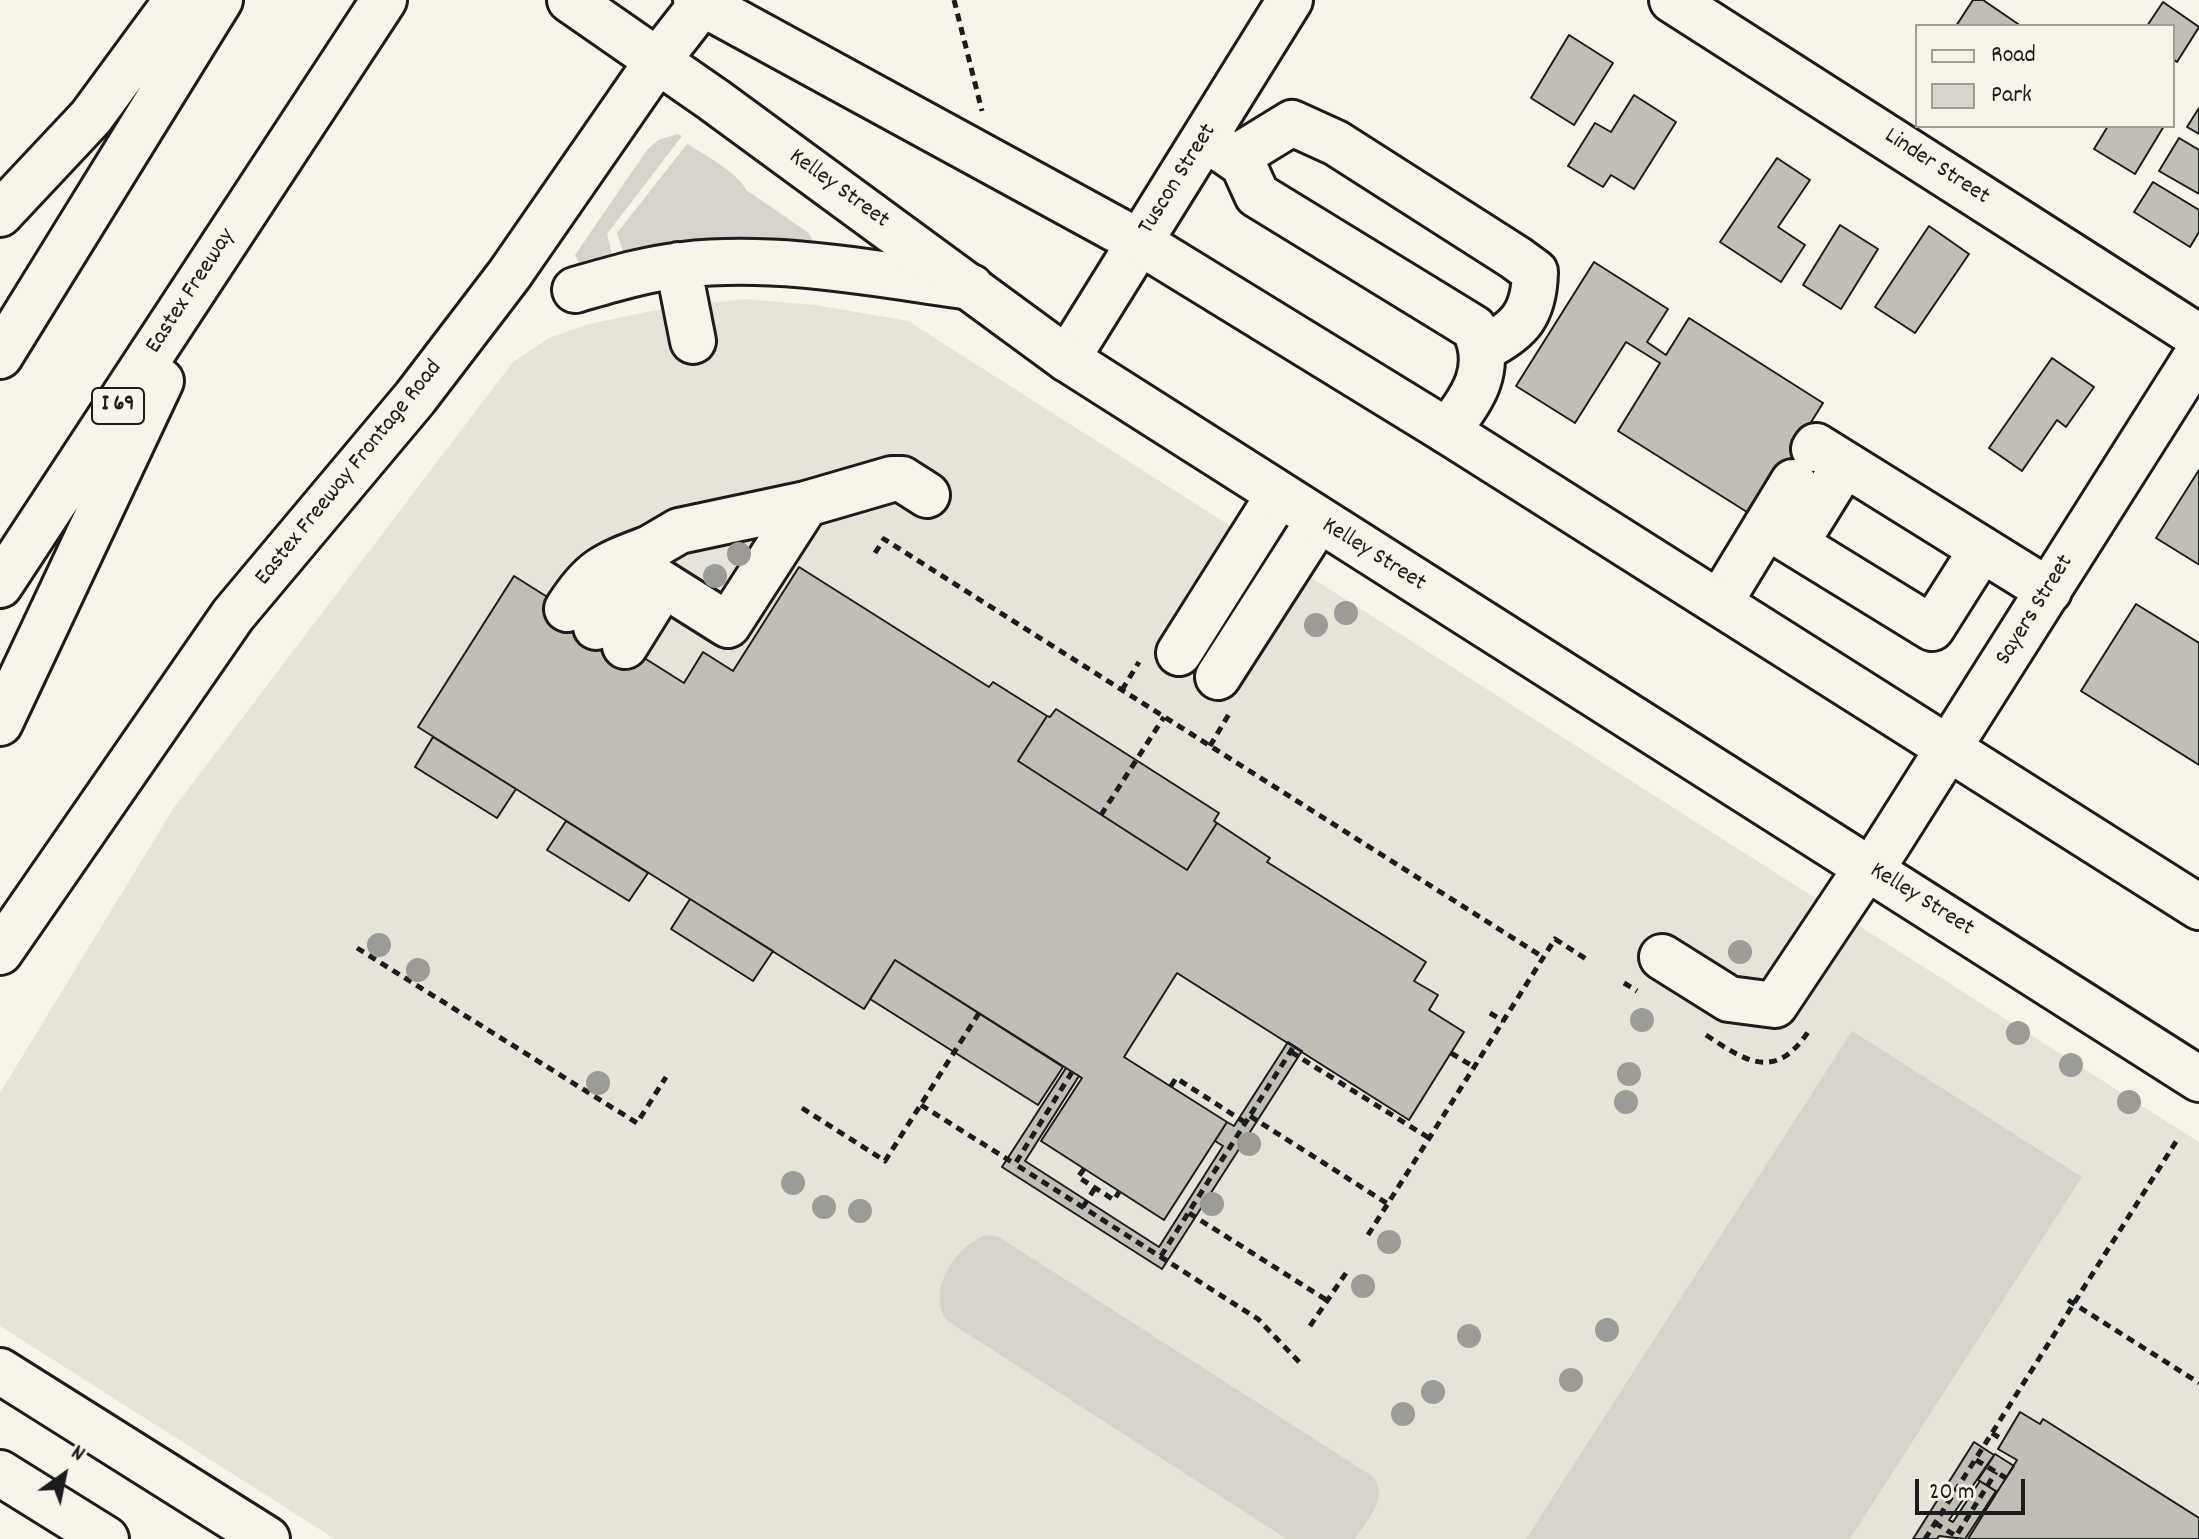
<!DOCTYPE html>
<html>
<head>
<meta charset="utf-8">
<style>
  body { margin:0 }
  #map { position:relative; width:2199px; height:1539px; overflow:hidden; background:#f7f3e8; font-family:Dekko,sans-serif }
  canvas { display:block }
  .legend { position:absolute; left:1915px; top:24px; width:260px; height:104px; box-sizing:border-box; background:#f7f3e8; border:2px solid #9f9d96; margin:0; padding:10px 14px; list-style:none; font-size:24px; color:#1c1c1c }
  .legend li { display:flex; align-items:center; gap:16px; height:40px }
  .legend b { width:40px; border:2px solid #9f9d96 }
  .north { position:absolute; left:24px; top:1435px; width:80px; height:80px; -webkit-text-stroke:6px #f7f3e8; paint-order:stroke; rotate:33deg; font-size:22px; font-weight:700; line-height:32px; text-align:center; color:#1c1c1c }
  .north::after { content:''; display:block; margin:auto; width:28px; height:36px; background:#1c1c1c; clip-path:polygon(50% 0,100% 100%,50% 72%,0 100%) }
  .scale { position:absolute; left:1915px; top:1479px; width:110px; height:36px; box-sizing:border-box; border:4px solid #1c1c1c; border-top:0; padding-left:10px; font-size:24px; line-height:28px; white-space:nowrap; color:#1c1c1c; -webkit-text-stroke:6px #f7f3e8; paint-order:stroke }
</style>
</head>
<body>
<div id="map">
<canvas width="2199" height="1539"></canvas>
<ul class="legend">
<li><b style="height:10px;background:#f7f3e8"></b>Road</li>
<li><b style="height:22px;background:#d7d3cb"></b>Park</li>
</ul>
<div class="north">N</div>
<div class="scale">20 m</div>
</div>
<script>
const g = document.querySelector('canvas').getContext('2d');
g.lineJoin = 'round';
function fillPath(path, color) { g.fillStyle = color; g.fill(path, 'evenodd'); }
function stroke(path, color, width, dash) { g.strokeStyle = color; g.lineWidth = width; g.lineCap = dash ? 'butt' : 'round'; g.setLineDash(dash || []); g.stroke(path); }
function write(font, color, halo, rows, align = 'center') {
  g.font = font + ' Dekko,sans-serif'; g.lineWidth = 6; g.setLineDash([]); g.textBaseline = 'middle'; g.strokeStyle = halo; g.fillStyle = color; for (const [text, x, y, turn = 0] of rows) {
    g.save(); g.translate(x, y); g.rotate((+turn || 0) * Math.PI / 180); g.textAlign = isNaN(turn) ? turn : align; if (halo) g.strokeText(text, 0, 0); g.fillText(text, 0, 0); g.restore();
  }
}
fillPath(new Path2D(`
  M 745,299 L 816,305 L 908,321 L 2199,1142 L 2199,1539 L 335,1539 L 0,1326 L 0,1093 L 173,809 L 513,362 L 549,338 L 589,324 L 661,309 Z`), '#e6e3d9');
fillPath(new Path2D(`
  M 678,134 L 682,136 L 607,234 L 613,258 L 579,263 L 575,255 L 647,150 L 658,140 Z
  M 687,144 C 702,153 741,175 746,190 L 809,233 L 815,245 L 625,257 L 617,233 Z
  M 1852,1031 L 2082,1177 L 1850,1539 L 1526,1539 Z
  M 987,1235 L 999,1237 L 1372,1476 C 1391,1496 1366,1521 1355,1539 L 1287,1539 L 946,1320 C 927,1289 956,1245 987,1235 Z`), '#d7d3cb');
const building = new Path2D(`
  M 1973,0 L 1983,0 L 2021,26 L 1956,26 Z
  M 2163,2 L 2199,27 L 2177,62 L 2173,59 L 2173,26 L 2147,26 Z
  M 1569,35 L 1613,63 L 1574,125 L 1531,98 Z
  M 1634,95 L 1676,122 L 1634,189 L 1611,175 L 1603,187 L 1568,166 L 1595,123 L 1611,132 Z
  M 2199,108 L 2199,134 L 2187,127 Z
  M 2108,126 L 2164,126 L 2135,174 L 2094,149 Z
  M 2179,138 L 2199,150 L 2199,194 L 2159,171 Z
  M 1777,158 L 1810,180 L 1778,227 L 1805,245 L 1781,282 L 1720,242 Z
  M 2153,182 L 2199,210 L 2199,232 L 2190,247 L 2134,212 Z
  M 1840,225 L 1878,249 L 1841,309 L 1803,285 Z
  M 1929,226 L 1969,254 L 1915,333 L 1875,307 Z
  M 1594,262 L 1668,309 L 1647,342 L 1666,355 L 1689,318 L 1823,403 L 1800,440 L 1823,455 L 1803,488 L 1774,469 L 1747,512 L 1618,431 L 1660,363 L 1626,342 L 1575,423 L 1516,386 Z
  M 2052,358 L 2094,387 L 2066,427 L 2057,420 L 2022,471 L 1989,448 Z
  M 2199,470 L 2199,563 L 2198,564 L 2156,538 Z
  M 799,567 L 989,687 L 993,682 L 1047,716 L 1018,761 L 1187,870 L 1217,823 L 1270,858 L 1267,862 L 1426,962 L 1414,981 L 1438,995 L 1429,1010 L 1464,1032 L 1409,1120 L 1177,973 L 1124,1057 L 1227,1122 L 1164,1220 L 1041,1141 L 1082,1078 L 895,960 L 864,1009 L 418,727 L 514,576 L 684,683 L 703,652 L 733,671 Z
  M 2136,604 L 2199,643 L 2199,765 L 2081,691 Z
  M 1056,709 L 1219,813 L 1214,821 L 1217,823 L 1187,870 L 1018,761 L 1047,716 L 1050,717 Z
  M 433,737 L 516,789 L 497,818 L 415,767 Z
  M 566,821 L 648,873 L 629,901 L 547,850 Z
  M 690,899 L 773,951 L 753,981 L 671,929 Z
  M 895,960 L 1063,1067 L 1038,1105 L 870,999 Z
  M 1288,1042 L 1302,1051 L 1162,1269 L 1002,1167 L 1066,1068 L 1079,1076 L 1025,1161 L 1159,1247 L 1223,1146 L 1215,1141 L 1227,1122 L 1234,1126 Z
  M 2020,1412 L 2040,1424 L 2043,1419 L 2199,1518 L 2199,1539 L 1968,1539 L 2017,1460 L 1998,1449 Z
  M 1974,1442 L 1994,1455 L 1949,1520 L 1953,1522 L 1980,1481 L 1996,1491 L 1965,1539 L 1939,1536 L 1937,1539 L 1913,1539 Z
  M 1995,1454 L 2014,1466 L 1997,1492 L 1978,1480 Z`);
fillPath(building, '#c0beb5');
stroke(building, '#1c1c1c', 2);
const minor = new Path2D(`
  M 1672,0 L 2199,337
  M 1205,138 L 1243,164 L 1257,195 L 1474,328 C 1494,368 1473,399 1447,431
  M 1235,158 L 1292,123 L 1336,143 L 1516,258 L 1535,272 C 1534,314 1520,330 1484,348
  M 678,265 L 693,341
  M 575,290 C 610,280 645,269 682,265 C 778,254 877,274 971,287
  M 1067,359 L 1290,0
  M 1814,449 L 1816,446 L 2049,591
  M 806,504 L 728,625 L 636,567 L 650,548 L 679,531 L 806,504 L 892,479 L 902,479 L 927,495
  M 1766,526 L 1932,628 L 1982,549
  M 1796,543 L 1845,464
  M 1720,602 L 1793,482
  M 567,609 C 593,568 606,565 650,548
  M 596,627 L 636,567
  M 625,646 L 663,585
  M 1179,653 L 1278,496
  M 1218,677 L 1318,521
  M 1872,869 L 2199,352
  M 1662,957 L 1729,999 L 1775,1005 L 1867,867
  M 0,1371 L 267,1539
  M 0,1473 L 106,1539`);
const major = new Path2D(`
  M 570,0 L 714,100 L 1067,359 L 2199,1079
  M 696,0 L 1141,243 L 1447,431 L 2199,907
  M 0,952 L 233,615 L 415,398 L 509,275 L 658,60 L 705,0`);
const highway = new Path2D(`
  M 0,214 L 91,117 L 177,0
  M 0,356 L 220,0
  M 0,585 L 384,0
  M 0,723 L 161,381`);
stroke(minor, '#1c1c1c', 50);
stroke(major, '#1c1c1c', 50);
stroke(highway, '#1c1c1c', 50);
stroke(new Path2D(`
  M 954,0 L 982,111
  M 875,553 L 884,539 L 1543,957
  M 1122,690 L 1139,662
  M 1210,746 L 1229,714
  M 1101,815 L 1164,717
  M 357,948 L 637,1123 L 666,1077
  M 1624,983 L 1637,991
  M 1490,1013 L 1503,1021
  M 1706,1035 C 1747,1062 1775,1081 1808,1032
  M 1291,1052 L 1429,1138
  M 1451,1053 L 1474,1067
  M 1072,1072 L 1015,1164 L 1258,1319 L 1303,1366
  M 1171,1086 L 1176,1078 L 1246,1123
  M 921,1105 L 1015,1164
  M 802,1108 L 885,1161 L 979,1013
  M 1250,1116 L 1388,1204
  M 1084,1169 L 1078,1177 L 1114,1200 L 1119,1192
  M 1083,1207 L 1095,1188
  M 1189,1213 L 1328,1301
  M 1368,1235 L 1555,939 L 1586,959
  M 1161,1256 L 1294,1046
  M 2068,1300 L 2199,1383
  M 1310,1326 L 1346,1273
  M 1992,1433 L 2003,1440
  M 1976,1460 L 2006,1478
  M 1935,1523 L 1956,1536 L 1996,1472
  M 1925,1539 L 2179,1137`), '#1c1c1c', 5, [8, 6]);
stroke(minor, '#f7f3e8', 44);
stroke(major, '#f7f3e8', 44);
stroke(highway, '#f7f3e8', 44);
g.fillStyle = '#9d9b95';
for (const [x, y] of [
  [739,554],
  [715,576],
  [1346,613],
  [1316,625],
  [379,945],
  [1740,952],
  [418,970],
  [1642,1020],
  [2018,1033],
  [2071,1065],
  [1629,1074],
  [598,1083],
  [1626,1102],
  [2129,1102],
  [1249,1144],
  [793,1183],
  [1212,1204],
  [824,1207],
  [860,1211],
  [1389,1242],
  [1363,1286],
  [1607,1330],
  [1469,1336],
  [1571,1380],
  [1433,1392],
  [1403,1414]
]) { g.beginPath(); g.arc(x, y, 12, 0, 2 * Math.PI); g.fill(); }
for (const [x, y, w] of [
  [118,406,52]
]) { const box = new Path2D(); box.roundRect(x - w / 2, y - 18, w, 36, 6); g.fillStyle = '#f7f3e8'; g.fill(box); stroke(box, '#1c1c1c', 2); }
write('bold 22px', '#1c1c1c', null, [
  ["I 69",118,406]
]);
write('24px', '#1c1c1c', '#f7f3e8', [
  ["Linder Street",1936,168,33],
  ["Tuscon Street",1179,180,-58],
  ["Kelley Street",838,190,36],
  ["Eastex Freeway",192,292,-57],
  ["Eastex Freeway Frontage Road",350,474,-51],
  ["Kelley Street",1373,556,32],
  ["Sayers Street",2036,611,-58],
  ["Kelley Street",1921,901,32]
]);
</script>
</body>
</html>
